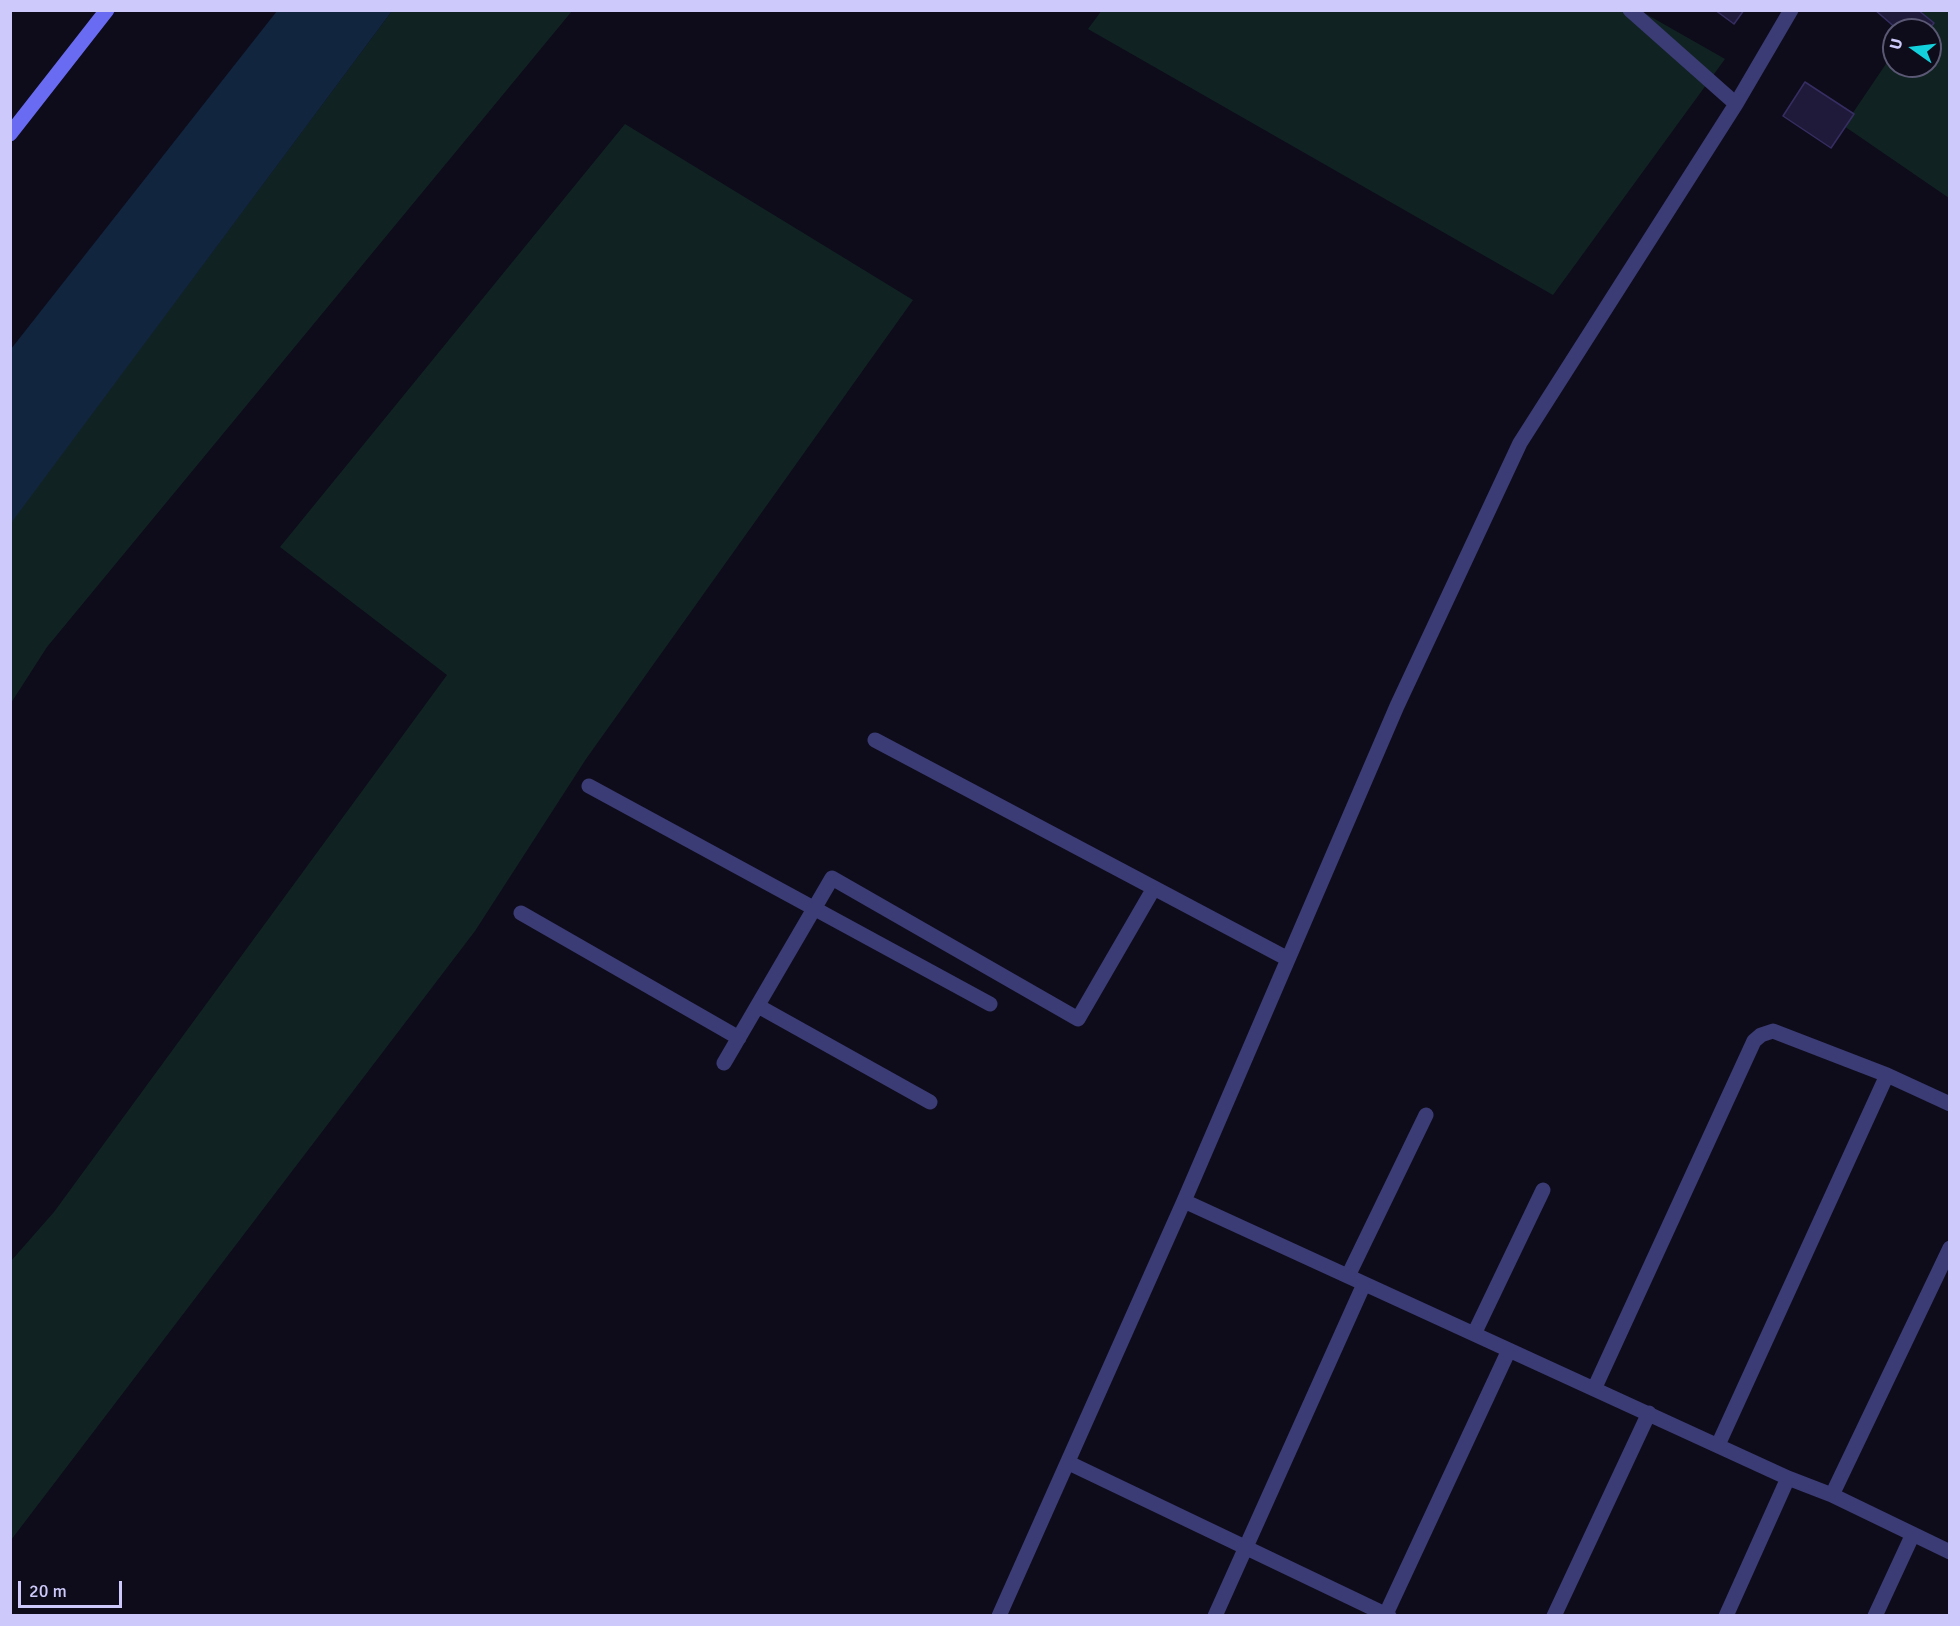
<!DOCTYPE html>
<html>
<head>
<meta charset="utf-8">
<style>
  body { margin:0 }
  #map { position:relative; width:1960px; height:1626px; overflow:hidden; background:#0e0c1a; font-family:Signika,sans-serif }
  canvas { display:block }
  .frame { position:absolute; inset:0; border:12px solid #cdc9fa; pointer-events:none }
  .north { position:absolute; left:1882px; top:18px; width:60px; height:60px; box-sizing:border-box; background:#0e0c1a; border:2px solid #5a5874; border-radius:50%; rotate:284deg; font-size:16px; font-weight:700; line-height:24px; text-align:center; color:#cdc9fa }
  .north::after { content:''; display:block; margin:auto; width:21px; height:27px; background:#13d0dd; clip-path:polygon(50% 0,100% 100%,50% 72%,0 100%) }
  .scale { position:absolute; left:18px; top:1581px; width:104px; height:27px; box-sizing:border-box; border:3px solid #cdc9fa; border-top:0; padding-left:8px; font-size:18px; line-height:21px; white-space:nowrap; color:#cdc9fa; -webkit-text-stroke:4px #0e0c1a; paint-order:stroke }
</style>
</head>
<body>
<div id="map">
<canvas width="1960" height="1626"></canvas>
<div class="frame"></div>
<div class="north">U</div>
<div class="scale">20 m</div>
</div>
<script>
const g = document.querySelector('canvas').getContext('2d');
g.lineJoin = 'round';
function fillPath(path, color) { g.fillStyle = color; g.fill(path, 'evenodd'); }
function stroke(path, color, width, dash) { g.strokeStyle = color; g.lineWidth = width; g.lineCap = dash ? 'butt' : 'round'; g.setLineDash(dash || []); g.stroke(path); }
fillPath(new Path2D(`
  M 1102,10 L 1639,10 L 1725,59 L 1553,295 L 1088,29 Z
  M 392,11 L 572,11 L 47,647 L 11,703 L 10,523 Z
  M 1922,11 L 1949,11 L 1949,198 L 1844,126 L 1894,52 L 1894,66 L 1930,66 L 1930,30 L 1909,30 Z
  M 625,124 L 913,300 L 586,759 L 475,931 L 11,1540 L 11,1261 L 54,1212 L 447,675 L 280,547 Z`), '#102322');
fillPath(new Path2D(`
  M 277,11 L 392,11 L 11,523 L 11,349 Z`), '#11253e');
const building = new Path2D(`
  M 1715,10 L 1744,10 L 1734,24 Z
  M 1875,10 L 1918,10 L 1934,23 L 1928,30 L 1898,30 Z
  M 1805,82 L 1854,114 L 1831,148 L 1783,116 Z`);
fillPath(building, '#1f1a39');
stroke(building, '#362e63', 1.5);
stroke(new Path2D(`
  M 1630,10 L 1736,104
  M 875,740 L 1288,959
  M 589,786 L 990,1004
  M 521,913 L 739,1038
  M 758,1006 L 930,1102
  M 724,1063 L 832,878 L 1078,1019 L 1154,888
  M 1887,1075 L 1950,1104
  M 1184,1201 L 1788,1478 L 1832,1495 L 1950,1552
  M 1348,1276 L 1426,1115
  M 1474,1334 L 1543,1190
  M 1595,1387 L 1754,1041 L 1761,1035 L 1773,1031 L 1887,1075 L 1718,1445
  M 1069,1463 L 1389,1616
  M 1832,1495 L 1950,1248
  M 999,1616 L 1184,1201 L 1397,706 L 1520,443 L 1736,104 L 1791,10
  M 1215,1616 L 1364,1284
  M 1385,1616 L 1509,1350
  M 1554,1616 L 1649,1413
  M 1726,1616 L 1788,1478
  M 1875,1616 L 1913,1534`), '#3b3b75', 15);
stroke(new Path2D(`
  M 10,134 L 107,10`), '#696bf2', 15);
</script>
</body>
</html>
